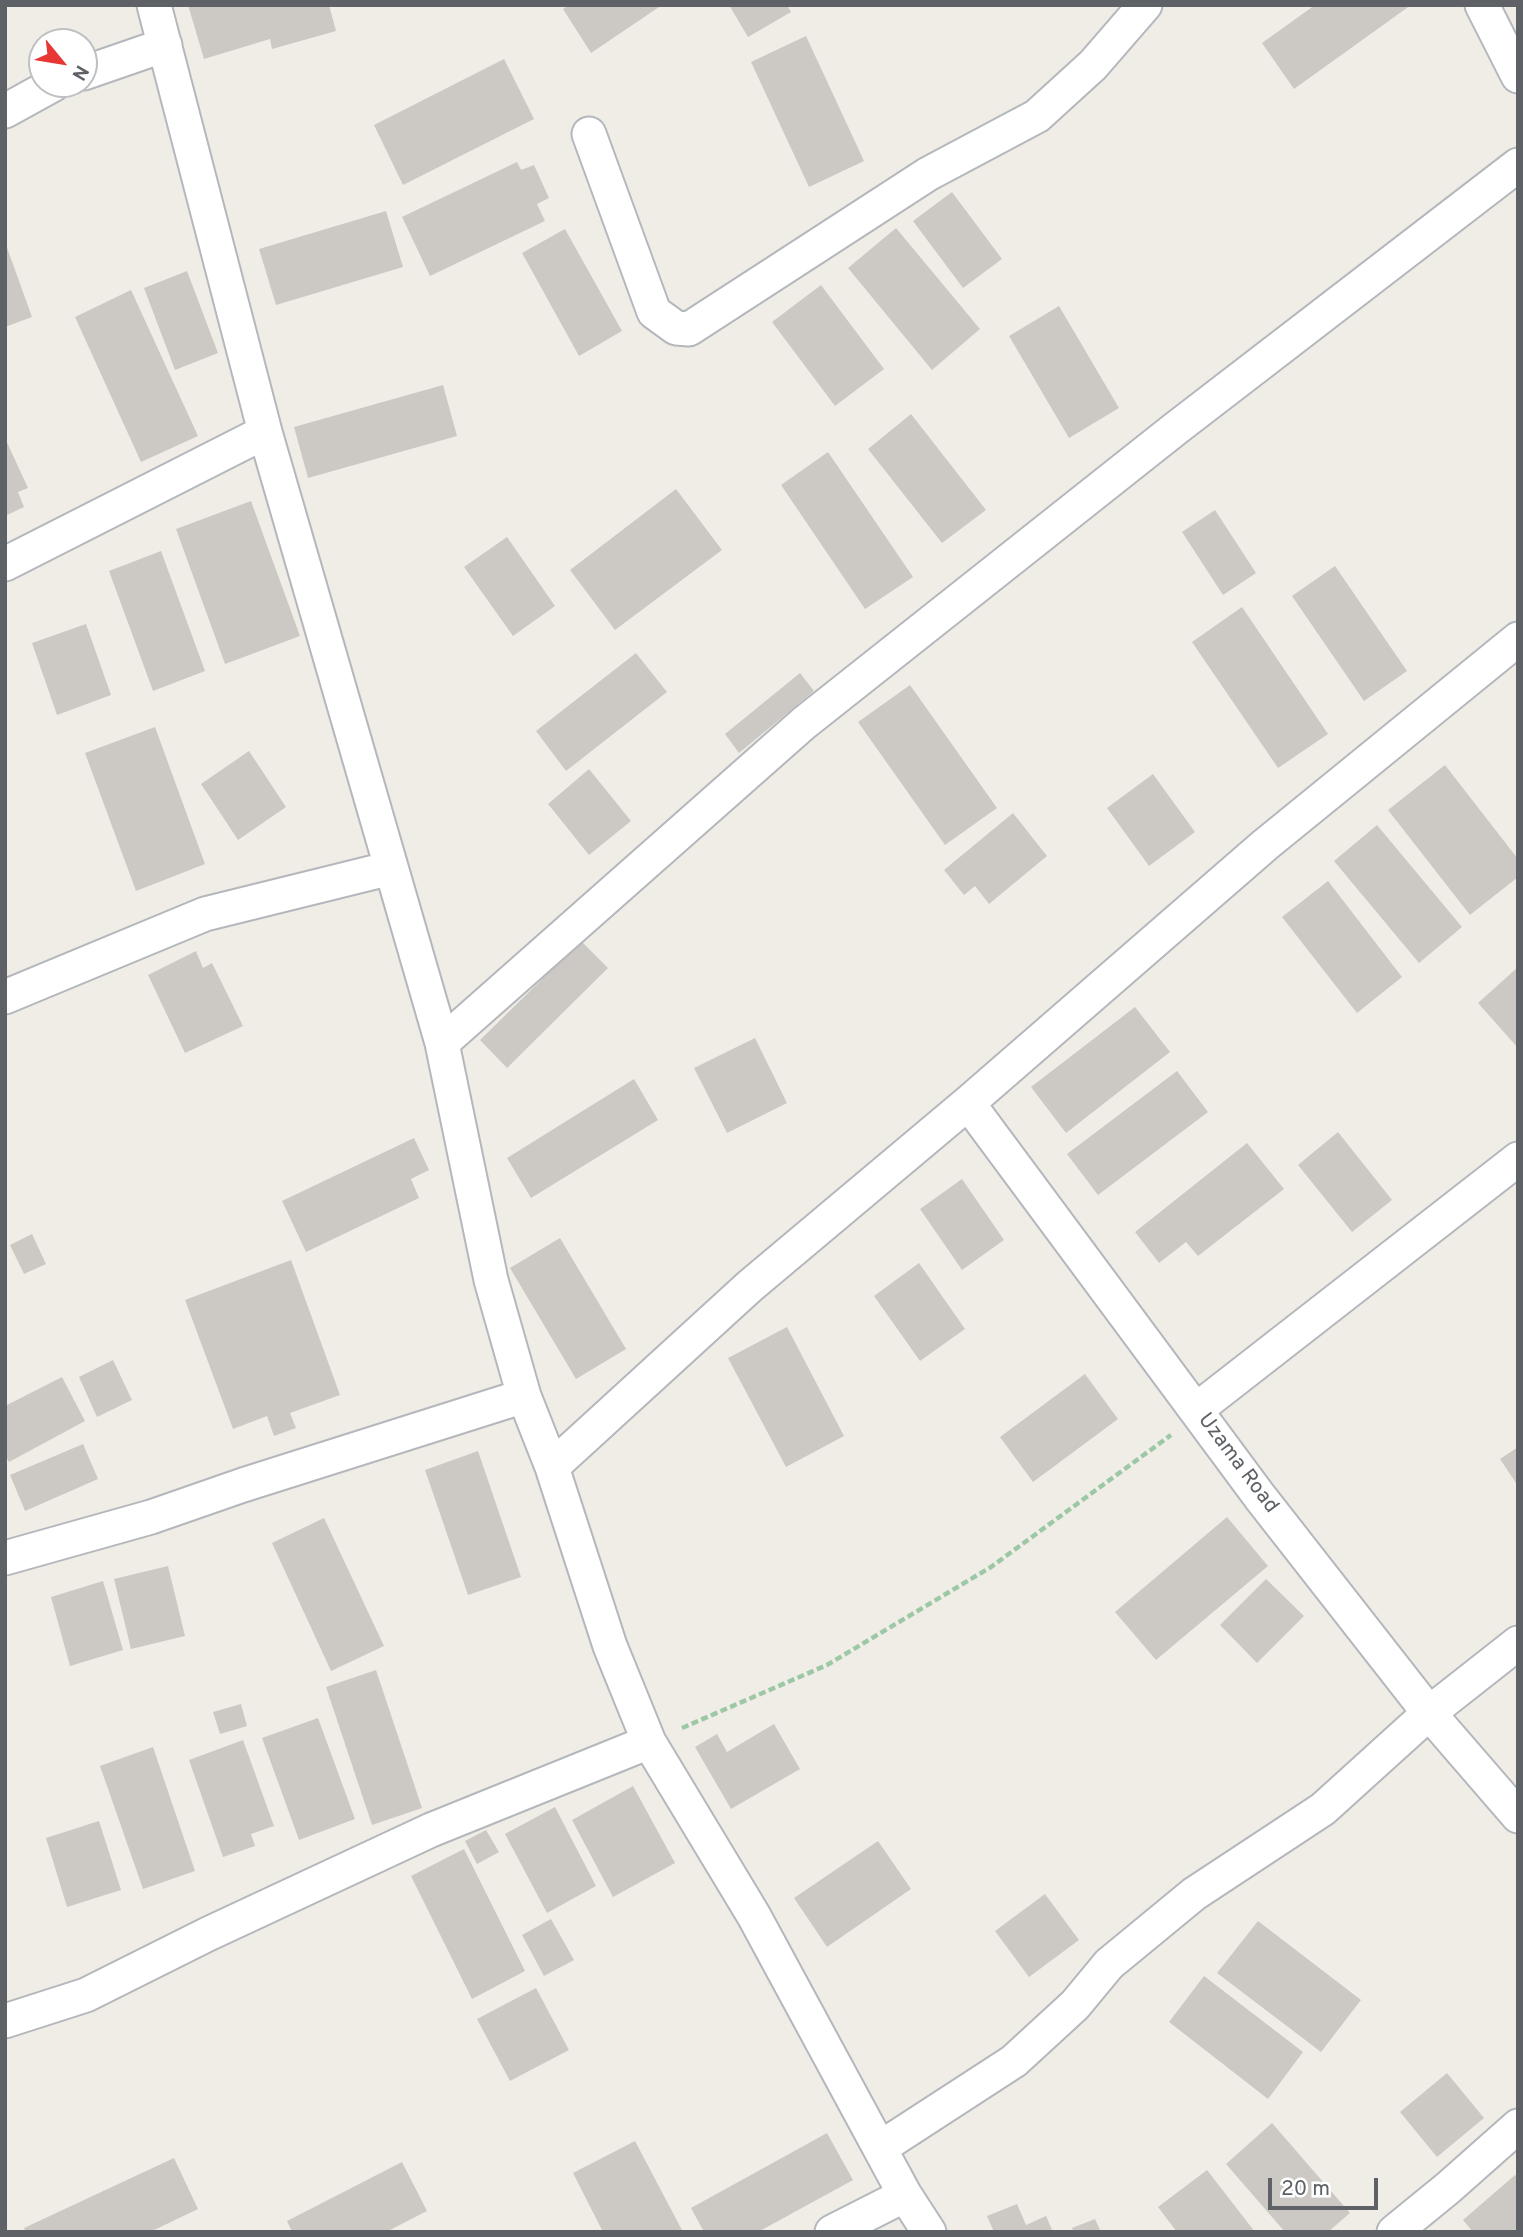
<!DOCTYPE html>
<html>
<head>
<meta charset="utf-8">
<style>
  body { margin:0 }
  #map { position:relative; width:1523px; height:2237px; overflow:hidden; background:#f0ede7; font-family:Overpass,sans-serif }
  canvas { display:block }
  .frame { position:absolute; inset:0; border:7px solid #5e6267; pointer-events:none }
  .north { position:absolute; left:28px; top:28px; width:70px; height:70px; box-sizing:border-box; background:#fff; border:2px solid #bfc0c2; border-radius:50%; rotate:120deg; font-size:19px; font-weight:700; line-height:28px; text-align:center; color:#5e6267 }
  .north::after { content:''; display:block; margin:auto; width:24px; height:32px; background:#e83635; clip-path:polygon(50% 0,100% 100%,50% 72%,0 100%) }
  .scale { position:absolute; left:1268px; top:2178px; width:110px; height:32px; box-sizing:border-box; border:4px solid #5e6267; border-top:0; padding-left:9px; font-size:21px; line-height:24px; white-space:nowrap; color:#5e6267; -webkit-text-stroke:5px #fff; paint-order:stroke }
</style>
</head>
<body>
<div id="map">
<canvas width="1523" height="2237"></canvas>
<div class="frame"></div>
<div class="north">N</div>
<div class="scale">20 m</div>
</div>
<script>
const g = document.querySelector('canvas').getContext('2d');
g.lineJoin = 'round';
function fillPath(path, color) { g.fillStyle = color; g.fill(path, 'evenodd'); }
function stroke(path, color, width, dash) { g.strokeStyle = color; g.lineWidth = width; g.lineCap = dash ? 'butt' : 'round'; g.setLineDash(dash || []); g.stroke(path); }
function write(font, color, halo, rows, align = 'center') {
  g.font = font + ' Overpass,sans-serif'; g.lineWidth = 6; g.setLineDash([]); g.textBaseline = 'middle'; g.strokeStyle = halo; g.fillStyle = color; for (const [text, x, y, turn = 0] of rows) {
    g.save(); g.translate(x, y); g.rotate((+turn || 0) * Math.PI / 180); g.textAlign = isNaN(turn) ? turn : align; if (halo) g.strokeText(text, 0, 0); g.fillText(text, 0, 0); g.restore();
  }
}
fillPath(new Path2D(`
  M 188,5 L 329,5 L 336,31 L 272,49 L 270,39 L 204,59 Z
  M 569,5 L 662,5 L 591,53 L 563,9 Z
  M 729,5 L 787,5 L 791,12 L 748,37 Z
  M 1315,5 L 1411,5 L 1294,89 L 1262,43 Z
  M 806,36 L 864,161 L 809,187 L 751,62 Z
  M 504,59 L 534,119 L 403,185 L 374,125 Z
  M 517,162 L 521,170 L 534,165 L 549,198 L 537,204 L 545,221 L 430,276 L 402,217 Z
  M 952,192 L 1002,259 L 963,288 L 913,221 Z
  M 386,211 L 403,267 L 276,305 L 259,249 Z
  M 896,228 L 980,329 L 932,370 L 848,268 Z
  M 565,229 L 622,331 L 579,356 L 522,253 Z
  M 5,242 L 32,317 L 5,327 Z
  M 187,271 L 218,353 L 175,370 L 144,288 Z
  M 821,285 L 884,369 L 835,406 L 772,322 Z
  M 131,290 L 198,436 L 141,462 L 75,317 Z
  M 1059,306 L 1119,408 L 1069,438 L 1009,336 Z
  M 443,385 L 457,436 L 308,478 L 294,427 Z
  M 911,414 L 986,510 L 942,543 L 868,449 Z
  M 5,438 L 28,488 L 18,492 L 24,507 L 5,516 Z
  M 828,452 L 913,577 L 865,609 L 781,485 Z
  M 676,489 L 722,550 L 615,630 L 570,570 Z
  M 251,501 L 300,636 L 225,664 L 176,529 Z
  M 1215,510 L 1256,573 L 1223,595 L 1182,532 Z
  M 507,537 L 555,606 L 513,636 L 464,567 Z
  M 161,551 L 205,671 L 153,691 L 109,571 Z
  M 1335,566 L 1407,671 L 1364,701 L 1292,596 Z
  M 1242,607 L 1328,734 L 1278,768 L 1192,642 Z
  M 86,624 L 111,695 L 57,715 L 32,643 Z
  M 636,653 L 667,692 L 566,771 L 536,731 Z
  M 800,673 L 814,691 L 739,753 L 725,734 Z
  M 910,685 L 997,808 L 945,845 L 858,722 Z
  M 155,727 L 205,864 L 136,891 L 85,753 Z
  M 249,751 L 286,807 L 238,840 L 201,784 Z
  M 1445,765 L 1518,859 L 1518,877 L 1470,915 L 1388,810 Z
  M 589,769 L 631,821 L 589,855 L 548,804 Z
  M 1153,774 L 1195,832 L 1149,866 L 1107,808 Z
  M 1013,813 L 1047,856 L 989,904 L 975,886 L 964,895 L 944,870 Z
  M 1377,825 L 1462,927 L 1419,963 L 1334,861 Z
  M 1328,881 L 1402,977 L 1357,1013 L 1282,917 Z
  M 581,941 L 608,968 L 507,1068 L 480,1040 Z
  M 196,951 L 203,968 L 212,963 L 243,1026 L 185,1053 L 148,975 Z
  M 1518,967 L 1518,1048 L 1478,1003 Z
  M 1135,1007 L 1170,1052 L 1066,1133 L 1031,1087 Z
  M 755,1038 L 787,1103 L 727,1133 L 694,1068 Z
  M 1177,1071 L 1208,1112 L 1098,1195 L 1067,1154 Z
  M 634,1079 L 658,1120 L 531,1198 L 507,1158 Z
  M 1338,1132 L 1392,1200 L 1352,1232 L 1298,1165 Z
  M 414,1138 L 429,1170 L 411,1179 L 419,1198 L 306,1252 L 282,1201 Z
  M 1247,1143 L 1284,1189 L 1198,1256 L 1186,1242 L 1159,1263 L 1135,1232 Z
  M 962,1179 L 1004,1240 L 962,1270 L 920,1209 Z
  M 32,1234 L 46,1264 L 24,1274 L 10,1245 Z
  M 560,1238 L 626,1349 L 576,1379 L 510,1268 Z
  M 291,1260 L 340,1395 L 290,1413 L 296,1428 L 274,1436 L 267,1416 L 233,1429 L 185,1300 Z
  M 919,1263 L 965,1329 L 920,1361 L 874,1296 Z
  M 787,1327 L 844,1436 L 786,1467 L 728,1358 Z
  M 113,1360 L 132,1400 L 97,1417 L 79,1377 Z
  M 1085,1374 L 1118,1419 L 1033,1482 L 1000,1437 Z
  M 62,1377 L 85,1421 L 9,1462 L 5,1455 L 5,1406 Z
  M 83,1444 L 98,1479 L 25,1511 L 10,1475 Z
  M 1518,1447 L 1518,1486 L 1500,1459 Z
  M 478,1451 L 521,1577 L 468,1595 L 425,1470 Z
  M 1227,1517 L 1268,1566 L 1156,1660 L 1115,1612 Z
  M 324,1518 L 384,1646 L 331,1671 L 272,1543 Z
  M 168,1566 L 185,1636 L 131,1649 L 114,1579 Z
  M 1266,1579 L 1304,1616 L 1257,1663 L 1220,1625 Z
  M 103,1581 L 123,1650 L 70,1666 L 51,1597 Z
  M 376,1670 L 422,1808 L 372,1825 L 326,1687 Z
  M 241,1704 L 247,1726 L 220,1734 L 213,1712 Z
  M 318,1718 L 355,1819 L 299,1840 L 262,1738 Z
  M 774,1724 L 800,1769 L 731,1809 L 695,1747 L 717,1734 L 727,1752 Z
  M 243,1740 L 274,1826 L 251,1834 L 255,1846 L 223,1857 L 189,1760 Z
  M 153,1747 L 195,1871 L 143,1889 L 100,1766 Z
  M 633,1786 L 675,1863 L 613,1897 L 572,1820 Z
  M 555,1807 L 596,1886 L 547,1913 L 505,1834 Z
  M 99,1821 L 121,1890 L 67,1907 L 46,1838 Z
  M 486,1830 L 499,1852 L 477,1864 L 465,1841 Z
  M 878,1841 L 911,1889 L 827,1947 L 794,1898 Z
  M 464,1849 L 525,1971 L 472,1999 L 411,1876 Z
  M 1045,1894 L 1079,1940 L 1029,1977 L 995,1931 Z
  M 551,1919 L 574,1960 L 544,1976 L 522,1935 Z
  M 1258,1921 L 1361,2000 L 1321,2052 L 1217,1973 Z
  M 1204,1976 L 1303,2052 L 1268,2099 L 1169,2022 Z
  M 536,1988 L 569,2050 L 510,2081 L 477,2019 Z
  M 1447,2073 L 1484,2118 L 1437,2157 L 1400,2112 Z
  M 1272,2123 L 1350,2213 L 1328,2232 L 1285,2232 L 1226,2164 Z
  M 827,2133 L 853,2180 L 758,2232 L 704,2232 L 691,2208 Z
  M 635,2141 L 683,2232 L 603,2232 L 573,2173 Z
  M 174,2158 L 198,2209 L 150,2232 L 26,2232 L 24,2228 Z
  M 402,2162 L 427,2211 L 386,2232 L 292,2232 L 287,2221 Z
  M 1207,2170 L 1255,2232 L 1177,2232 L 1158,2207 Z
  M 1515,2175 L 1518,2178 L 1518,2232 L 1473,2232 L 1463,2220 Z
  M 1017,2204 L 1026,2225 L 1046,2216 L 1053,2232 L 994,2232 L 987,2216 Z
  M 1095,2219 L 1101,2232 L 1074,2232 L 1072,2228 Z`), '#ccc8c4');
const street = new Path2D(`
  M 154,5 L 265,432 L 442,1043 L 491,1280 L 524,1396 L 552,1467 L 610,1646 L 649,1742 L 754,1916 L 905,2195 L 929,2232
  M 1482,5 L 1518,76
  M 84,73 L 165,45
  M 5,111 L 54,84
  M 589,134 L 654,312 L 676,328 L 689,329 L 928,174 L 1037,116 L 1093,65 L 1145,5
  M 5,564 L 265,432
  M 5,997 L 205,914 L 391,868
  M 442,1043 L 804,723 L 1175,429 L 1518,165
  M 968,1103 L 1260,1497 L 1429,1713 L 1518,1816
  M 1196,1410 L 1518,1159
  M 552,1467 L 750,1286 L 968,1103 L 1265,845 L 1518,639
  M 5,1558 L 151,1517 L 243,1485 L 524,1396
  M 5,2021 L 86,1995 L 208,1934 L 431,1830 L 649,1742
  M 880,2148 L 1014,2061 L 1075,2005 L 1109,1964 L 1194,1894 L 1323,1809 L 1429,1713 L 1518,1643
  M 832,2232 L 905,2195
  M 1394,2232 L 1448,2188 L 1518,2126`);
stroke(street, '#b4b7bb', 37);
stroke(new Path2D(`
  M 682,1728 L 827,1665 L 991,1567 L 1171,1435`), '#9dc8a6', 4.5, [7, 3.5]);
stroke(street, '#fff', 33);
write('21px', '#5e6267', '#fff', [
  ["Uzama Road",1237,1464,53]
]);
</script>
</body>
</html>
